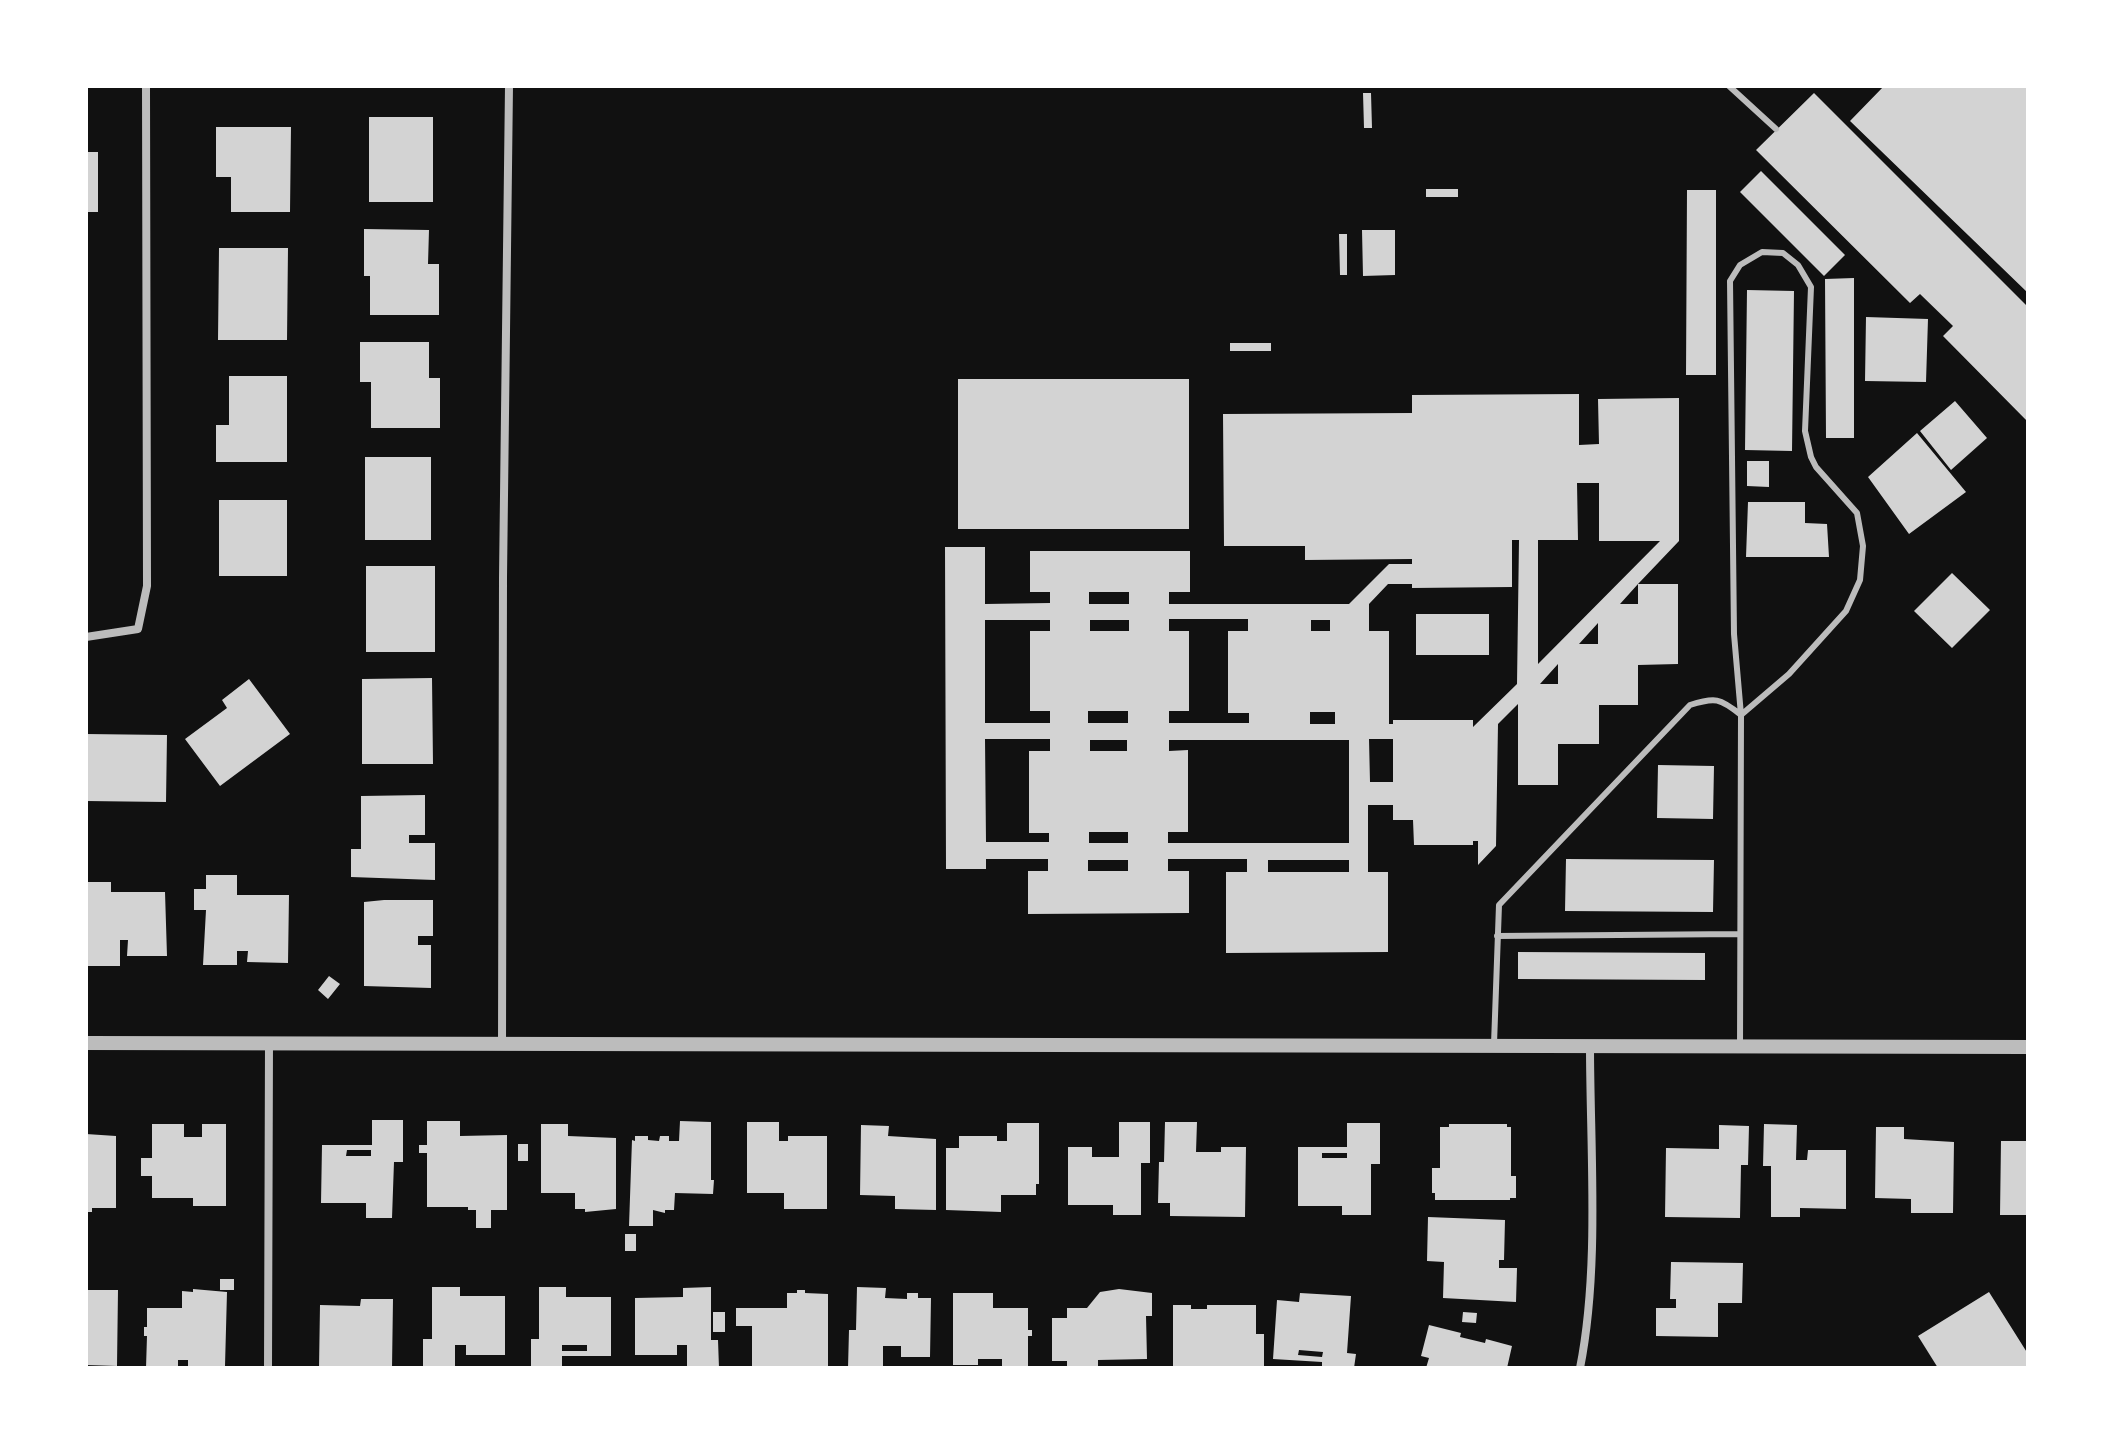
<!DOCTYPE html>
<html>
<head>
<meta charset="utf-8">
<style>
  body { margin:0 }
  #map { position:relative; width:2114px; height:1454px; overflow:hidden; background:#111; font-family:"Archivo Narrow",sans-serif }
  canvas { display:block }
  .frame { position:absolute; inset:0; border:88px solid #fff; pointer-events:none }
</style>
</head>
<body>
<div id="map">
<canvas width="2114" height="1454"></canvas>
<div class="frame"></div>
</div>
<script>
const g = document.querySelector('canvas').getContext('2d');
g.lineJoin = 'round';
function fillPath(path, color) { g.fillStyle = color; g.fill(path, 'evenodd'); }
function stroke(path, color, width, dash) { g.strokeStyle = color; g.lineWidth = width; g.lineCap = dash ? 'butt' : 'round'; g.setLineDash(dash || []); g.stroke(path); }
fillPath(new Path2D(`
  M 1884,86 L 2028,86 L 2028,293 L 1850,121 Z
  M 1363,93 L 1371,93 L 1372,128 L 1364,128 Z
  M 1814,93 L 2028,307 L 2028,422 L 1943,336 L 1953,326 L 1920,294 L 1910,303 L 1756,150 Z
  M 369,117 L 433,117 L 433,202 L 369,202 Z
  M 216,127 L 291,127 L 290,212 L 231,212 L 231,177 L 216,177 Z
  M 86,152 L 98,152 L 98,212 L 86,212 Z
  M 1761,171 L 1845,255 L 1824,276 L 1740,192 Z
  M 1426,189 L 1458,189 L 1458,197 L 1426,197 Z
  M 1687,190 L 1716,190 L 1716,375 L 1686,375 Z
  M 364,229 L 429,230 L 428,264 L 439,264 L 439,315 L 370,315 L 370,276 L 364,276 Z
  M 1362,230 L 1395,230 L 1395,275 L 1363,276 Z
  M 1339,234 L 1347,234 L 1347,275 L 1340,275 Z
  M 219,248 L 288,248 L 287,340 L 218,340 Z
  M 1854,278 L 1854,438 L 1826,438 L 1825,279 Z
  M 1747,290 L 1794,291 L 1792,451 L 1745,450 Z
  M 1866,317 L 1928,319 L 1926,382 L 1865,381 Z
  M 360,342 L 429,342 L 429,378 L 440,378 L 440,428 L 371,428 L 371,382 L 360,382 Z
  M 1230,343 L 1271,343 L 1271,351 L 1230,351 Z
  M 229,376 L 287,376 L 287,462 L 216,462 L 216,425 L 229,425 Z
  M 958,379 L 1189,379 L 1189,529 L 958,529 Z
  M 1579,394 L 1579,445 L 1599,444 L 1598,399 L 1679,398 L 1679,541 L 1638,584 L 1678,584 L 1678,664 L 1638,665 L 1638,705 L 1599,705 L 1599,744 L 1558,744 L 1558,785 L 1518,785 L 1518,704 L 1498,724 L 1496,846 L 1478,865 L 1478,841 L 1473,841 L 1473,845 L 1414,845 L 1413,820 L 1393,820 L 1393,805 L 1368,805 L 1368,872 L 1388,872 L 1388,952 L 1226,953 L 1226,872 L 1247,872 L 1247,859 L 1168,859 L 1168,871 L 1189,871 L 1189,913 L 1028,914 L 1028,871 L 1048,871 L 1048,859 L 986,859 L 986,869 L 946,869 L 945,547 L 985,547 L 985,604 L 1050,603 L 1050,592 L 1030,592 L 1030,551 L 1190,551 L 1190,592 L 1169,592 L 1169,604 L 1349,604 L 1389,564 L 1412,564 L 1412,559 L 1305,560 L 1305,546 L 1224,546 L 1223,414 L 1412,413 L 1412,395 ZM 1577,483 L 1599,483 L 1599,541 L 1660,541 L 1538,664 L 1538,540 L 1578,540 ZM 1512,540 L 1519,540 L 1517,684 L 1473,727 L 1473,720 L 1393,720 L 1393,724 L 1389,724 L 1389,631 L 1369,631 L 1369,604 L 1388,584 L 1412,584 L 1412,588 L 1512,587 ZM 1638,584 L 1638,604 L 1620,604 ZM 1089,592 L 1129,592 L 1129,604 L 1089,604 ZM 1169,619 L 1248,619 L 1248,631 L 1228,631 L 1228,713 L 1249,713 L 1249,723 L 1169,723 L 1169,711 L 1189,711 L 1189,631 L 1169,631 ZM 985,620 L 1050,620 L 1050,631 L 1030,631 L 1030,711 L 1050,711 L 1050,723 L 985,723 ZM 1090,620 L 1129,620 L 1129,631 L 1090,631 ZM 1311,620 L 1330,620 L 1330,631 L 1311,631 ZM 1598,623 L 1598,644 L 1579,644 ZM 1558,664 L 1558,684 L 1540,684 ZM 1088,711 L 1128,711 L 1128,723 L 1088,723 ZM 1310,712 L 1335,712 L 1335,724 L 1310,724 ZM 985,739 L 1050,739 L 1050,751 L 1029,751 L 1029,833 L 1049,833 L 1049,842 L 986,842 ZM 1369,739 L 1393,739 L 1393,782 L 1370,782 ZM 1090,740 L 1127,740 L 1127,751 L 1090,751 ZM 1169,740 L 1349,740 L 1349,843 L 1168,843 L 1168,832 L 1188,832 L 1188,750 L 1169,751 ZM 1089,832 L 1128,832 L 1128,843 L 1089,843 ZM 1088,860 L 1128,860 L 1128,871 L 1088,871 ZM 1268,860 L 1349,860 L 1349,872 L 1268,872 Z
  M 1955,401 L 1987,438 L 1951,470 L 1920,431 Z
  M 1917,433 L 1966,492 L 1909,534 L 1868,477 Z
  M 365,457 L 431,457 L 431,540 L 365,540 Z
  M 1747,461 L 1769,461 L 1769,487 L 1747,486 Z
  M 219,500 L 287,500 L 287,576 L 219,576 Z
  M 1748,502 L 1805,502 L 1805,523 L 1827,524 L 1829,557 L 1746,557 Z
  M 366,566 L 435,566 L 435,652 L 366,652 Z
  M 1952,573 L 1990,610 L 1952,648 L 1914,611 Z
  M 1416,614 L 1489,614 L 1489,655 L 1416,655 Z
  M 432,678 L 433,764 L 362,764 L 362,679 Z
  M 249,679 L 290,734 L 220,786 L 185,739 L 227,708 L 222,700 Z
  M 86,734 L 167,735 L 166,802 L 86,801 Z
  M 1658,765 L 1714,766 L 1713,819 L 1657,818 Z
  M 425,795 L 425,835 L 409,835 L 409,843 L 435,843 L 435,880 L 351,877 L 351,849 L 361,849 L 361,796 Z
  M 1566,859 L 1714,860 L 1713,912 L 1565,911 Z
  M 206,875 L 237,875 L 237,895 L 289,895 L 288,963 L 247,962 L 248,951 L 237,951 L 237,965 L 203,965 L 206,910 L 194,910 L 194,889 L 206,889 Z
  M 86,882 L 111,882 L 111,892 L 165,892 L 167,956 L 127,956 L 128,940 L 120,940 L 120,966 L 86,966 Z
  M 384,900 L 433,900 L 433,936 L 418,936 L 418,945 L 431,945 L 431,988 L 364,986 L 364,902 Z
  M 1518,952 L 1705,953 L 1705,980 L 1518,979 Z
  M 329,976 L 340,984 L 328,999 L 318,990 Z
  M 372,1120 L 403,1120 L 403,1162 L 394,1162 L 392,1218 L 366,1218 L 366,1203 L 321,1203 L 322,1145 L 372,1145 ZM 347,1150 L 371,1150 L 371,1156 L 346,1156 Z
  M 427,1121 L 460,1121 L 460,1136 L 507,1135 L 507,1210 L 491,1210 L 491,1228 L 476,1228 L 476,1210 L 468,1210 L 468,1207 L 427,1207 L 427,1153 L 419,1153 L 419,1145 L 427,1145 Z
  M 680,1121 L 711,1122 L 711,1180 L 714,1180 L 713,1194 L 675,1193 L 674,1210 L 665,1210 L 665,1213 L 653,1210 L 653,1226 L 629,1226 L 632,1140 L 635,1141 L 635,1136 L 648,1136 L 648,1140 L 659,1141 L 660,1136 L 669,1136 L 669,1141 L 679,1141 Z
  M 747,1122 L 779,1122 L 779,1141 L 788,1141 L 788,1136 L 827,1136 L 827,1209 L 784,1209 L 784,1193 L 747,1193 Z
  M 1119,1122 L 1150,1122 L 1150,1163 L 1141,1163 L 1141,1215 L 1113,1215 L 1113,1205 L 1068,1205 L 1068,1147 L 1092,1147 L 1092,1157 L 1119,1157 Z
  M 1165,1122 L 1197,1122 L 1196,1152 L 1221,1152 L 1221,1147 L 1246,1147 L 1245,1217 L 1170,1216 L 1170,1203 L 1158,1203 L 1159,1162 L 1164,1162 Z
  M 1007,1123 L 1039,1123 L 1039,1184 L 1036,1184 L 1036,1195 L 1001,1195 L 1001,1212 L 946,1210 L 946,1148 L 959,1148 L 959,1136 L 997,1136 L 997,1141 L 1007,1141 Z
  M 1347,1123 L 1380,1123 L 1380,1164 L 1371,1164 L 1371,1215 L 1342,1215 L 1342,1206 L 1298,1206 L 1298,1147 L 1347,1147 ZM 1322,1153 L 1347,1153 L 1347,1158 L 1322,1158 Z
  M 152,1124 L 184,1124 L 184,1137 L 202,1137 L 202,1124 L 226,1124 L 226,1206 L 193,1206 L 193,1198 L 152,1198 L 152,1176 L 141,1176 L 141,1158 L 152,1158 Z
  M 541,1124 L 568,1124 L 568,1136 L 616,1138 L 616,1209 L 585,1212 L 585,1209 L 575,1209 L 575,1193 L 541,1193 Z
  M 1449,1124 L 1507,1124 L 1507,1127 L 1511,1127 L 1511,1176 L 1516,1176 L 1516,1198 L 1510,1198 L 1510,1200 L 1435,1200 L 1435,1193 L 1432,1193 L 1432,1168 L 1440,1168 L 1440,1127 L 1449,1127 Z
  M 1764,1124 L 1797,1125 L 1796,1160 L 1807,1160 L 1808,1150 L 1846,1150 L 1846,1209 L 1800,1208 L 1800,1217 L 1771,1217 L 1771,1166 L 1763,1166 Z
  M 861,1125 L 889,1126 L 888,1136 L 936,1139 L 936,1210 L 895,1209 L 895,1196 L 860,1195 Z
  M 1719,1125 L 1749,1126 L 1748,1165 L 1741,1165 L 1740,1218 L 1665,1217 L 1666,1148 L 1719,1149 Z
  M 1876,1127 L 1904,1127 L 1904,1139 L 1954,1142 L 1953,1213 L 1911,1213 L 1911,1199 L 1875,1198 Z
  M 86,1134 L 116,1136 L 116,1208 L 92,1208 L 92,1212 L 86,1212 Z
  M 2001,1141 L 2028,1141 L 2028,1215 L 2000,1215 Z
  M 518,1144 L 528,1144 L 528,1161 L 518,1161 Z
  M 1428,1217 L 1505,1220 L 1504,1260 L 1499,1260 L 1499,1268 L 1517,1268 L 1516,1302 L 1443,1298 L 1444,1262 L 1427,1261 Z
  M 625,1234 L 636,1234 L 636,1251 L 625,1251 Z
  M 1671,1262 L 1743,1263 L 1742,1303 L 1718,1303 L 1718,1337 L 1656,1336 L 1656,1308 L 1676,1308 L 1676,1299 L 1670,1299 Z
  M 220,1279 L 234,1279 L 234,1290 L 220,1290 Z
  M 432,1287 L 460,1287 L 460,1296 L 505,1296 L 505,1355 L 466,1355 L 466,1345 L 455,1345 L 455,1368 L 423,1368 L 423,1339 L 432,1339 Z
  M 539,1287 L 566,1287 L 566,1297 L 611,1297 L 611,1356 L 562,1356 L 562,1368 L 531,1368 L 531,1339 L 539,1339 ZM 562,1345 L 587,1345 L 587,1351 L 562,1351 Z
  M 711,1287 L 711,1340 L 718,1340 L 719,1368 L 687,1368 L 687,1345 L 677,1345 L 677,1355 L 635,1355 L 635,1298 L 683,1297 L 683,1288 Z
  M 857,1287 L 886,1288 L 885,1298 L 907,1299 L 907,1293 L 918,1293 L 918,1298 L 931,1298 L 930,1357 L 901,1357 L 901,1346 L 883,1346 L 883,1368 L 848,1368 L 849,1330 L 856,1330 Z
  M 193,1289 L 227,1292 L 225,1366 L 188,1366 L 188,1360 L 178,1360 L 178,1368 L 146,1368 L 147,1336 L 144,1336 L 144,1327 L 147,1327 L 147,1308 L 182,1308 L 182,1291 L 193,1292 Z
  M 1119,1289 L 1152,1293 L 1152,1316 L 1146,1316 L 1147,1359 L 1098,1360 L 1098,1368 L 1067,1368 L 1067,1361 L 1052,1361 L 1052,1318 L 1067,1318 L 1067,1308 L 1087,1308 L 1100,1292 Z
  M 86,1290 L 118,1290 L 117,1366 L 86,1365 Z
  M 797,1290 L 805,1290 L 805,1293 L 828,1294 L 828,1366 L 752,1368 L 752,1326 L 736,1326 L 736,1308 L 787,1308 L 787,1293 L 797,1293 Z
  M 1989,1292 L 2028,1354 L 2028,1368 L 1938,1368 L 1918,1336 Z
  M 953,1293 L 993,1293 L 993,1308 L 1028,1308 L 1028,1330 L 1032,1330 L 1032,1336 L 1028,1336 L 1028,1368 L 1002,1368 L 1002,1359 L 978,1359 L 978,1365 L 953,1365 Z
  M 1300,1293 L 1351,1296 L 1347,1353 L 1356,1354 L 1354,1368 L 1322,1368 L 1322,1362 L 1273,1359 L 1277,1300 L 1299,1302 ZM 1299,1350 L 1323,1352 L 1322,1357 L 1298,1355 Z
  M 361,1299 L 393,1299 L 392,1368 L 319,1368 L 320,1305 L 360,1306 Z
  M 1173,1305 L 1191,1305 L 1191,1309 L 1207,1309 L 1207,1305 L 1256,1305 L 1256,1334 L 1264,1334 L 1264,1368 L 1173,1368 Z
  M 713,1312 L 725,1312 L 725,1332 L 713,1332 Z
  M 1463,1312 L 1477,1313 L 1476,1323 L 1462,1322 Z
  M 1429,1325 L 1461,1333 L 1460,1337 L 1485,1343 L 1486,1339 L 1512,1346 L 1507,1368 L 1426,1368 L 1429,1358 L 1421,1356 Z`), '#d3d3d3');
stroke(new Path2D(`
  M 1729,86 L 1776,129
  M 1762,252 L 1783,253 L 1798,265 L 1811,287 L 1805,431 L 1811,457 L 1816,467 L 1857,513 L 1863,546 L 1860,580 L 1846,611 L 1789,674 L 1741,715 L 1734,634 L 1730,281 L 1740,265 Z
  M 1497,936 L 1740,934
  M 1494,1044 L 1499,905 L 1690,705 C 1715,697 1720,698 1741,715 L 1740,1046`), '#bcbcbc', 6);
stroke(new Path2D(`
  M 86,637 L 138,629 L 147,586 L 146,86
  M 502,1044 L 503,577 L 509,86
  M 268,1368 L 269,1043
  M 1580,1368 C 1600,1268 1590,1148 1590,1046`), '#bcbcbc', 8);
stroke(new Path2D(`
  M 86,1043 L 2028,1047`), '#bcbcbc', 14);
</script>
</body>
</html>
